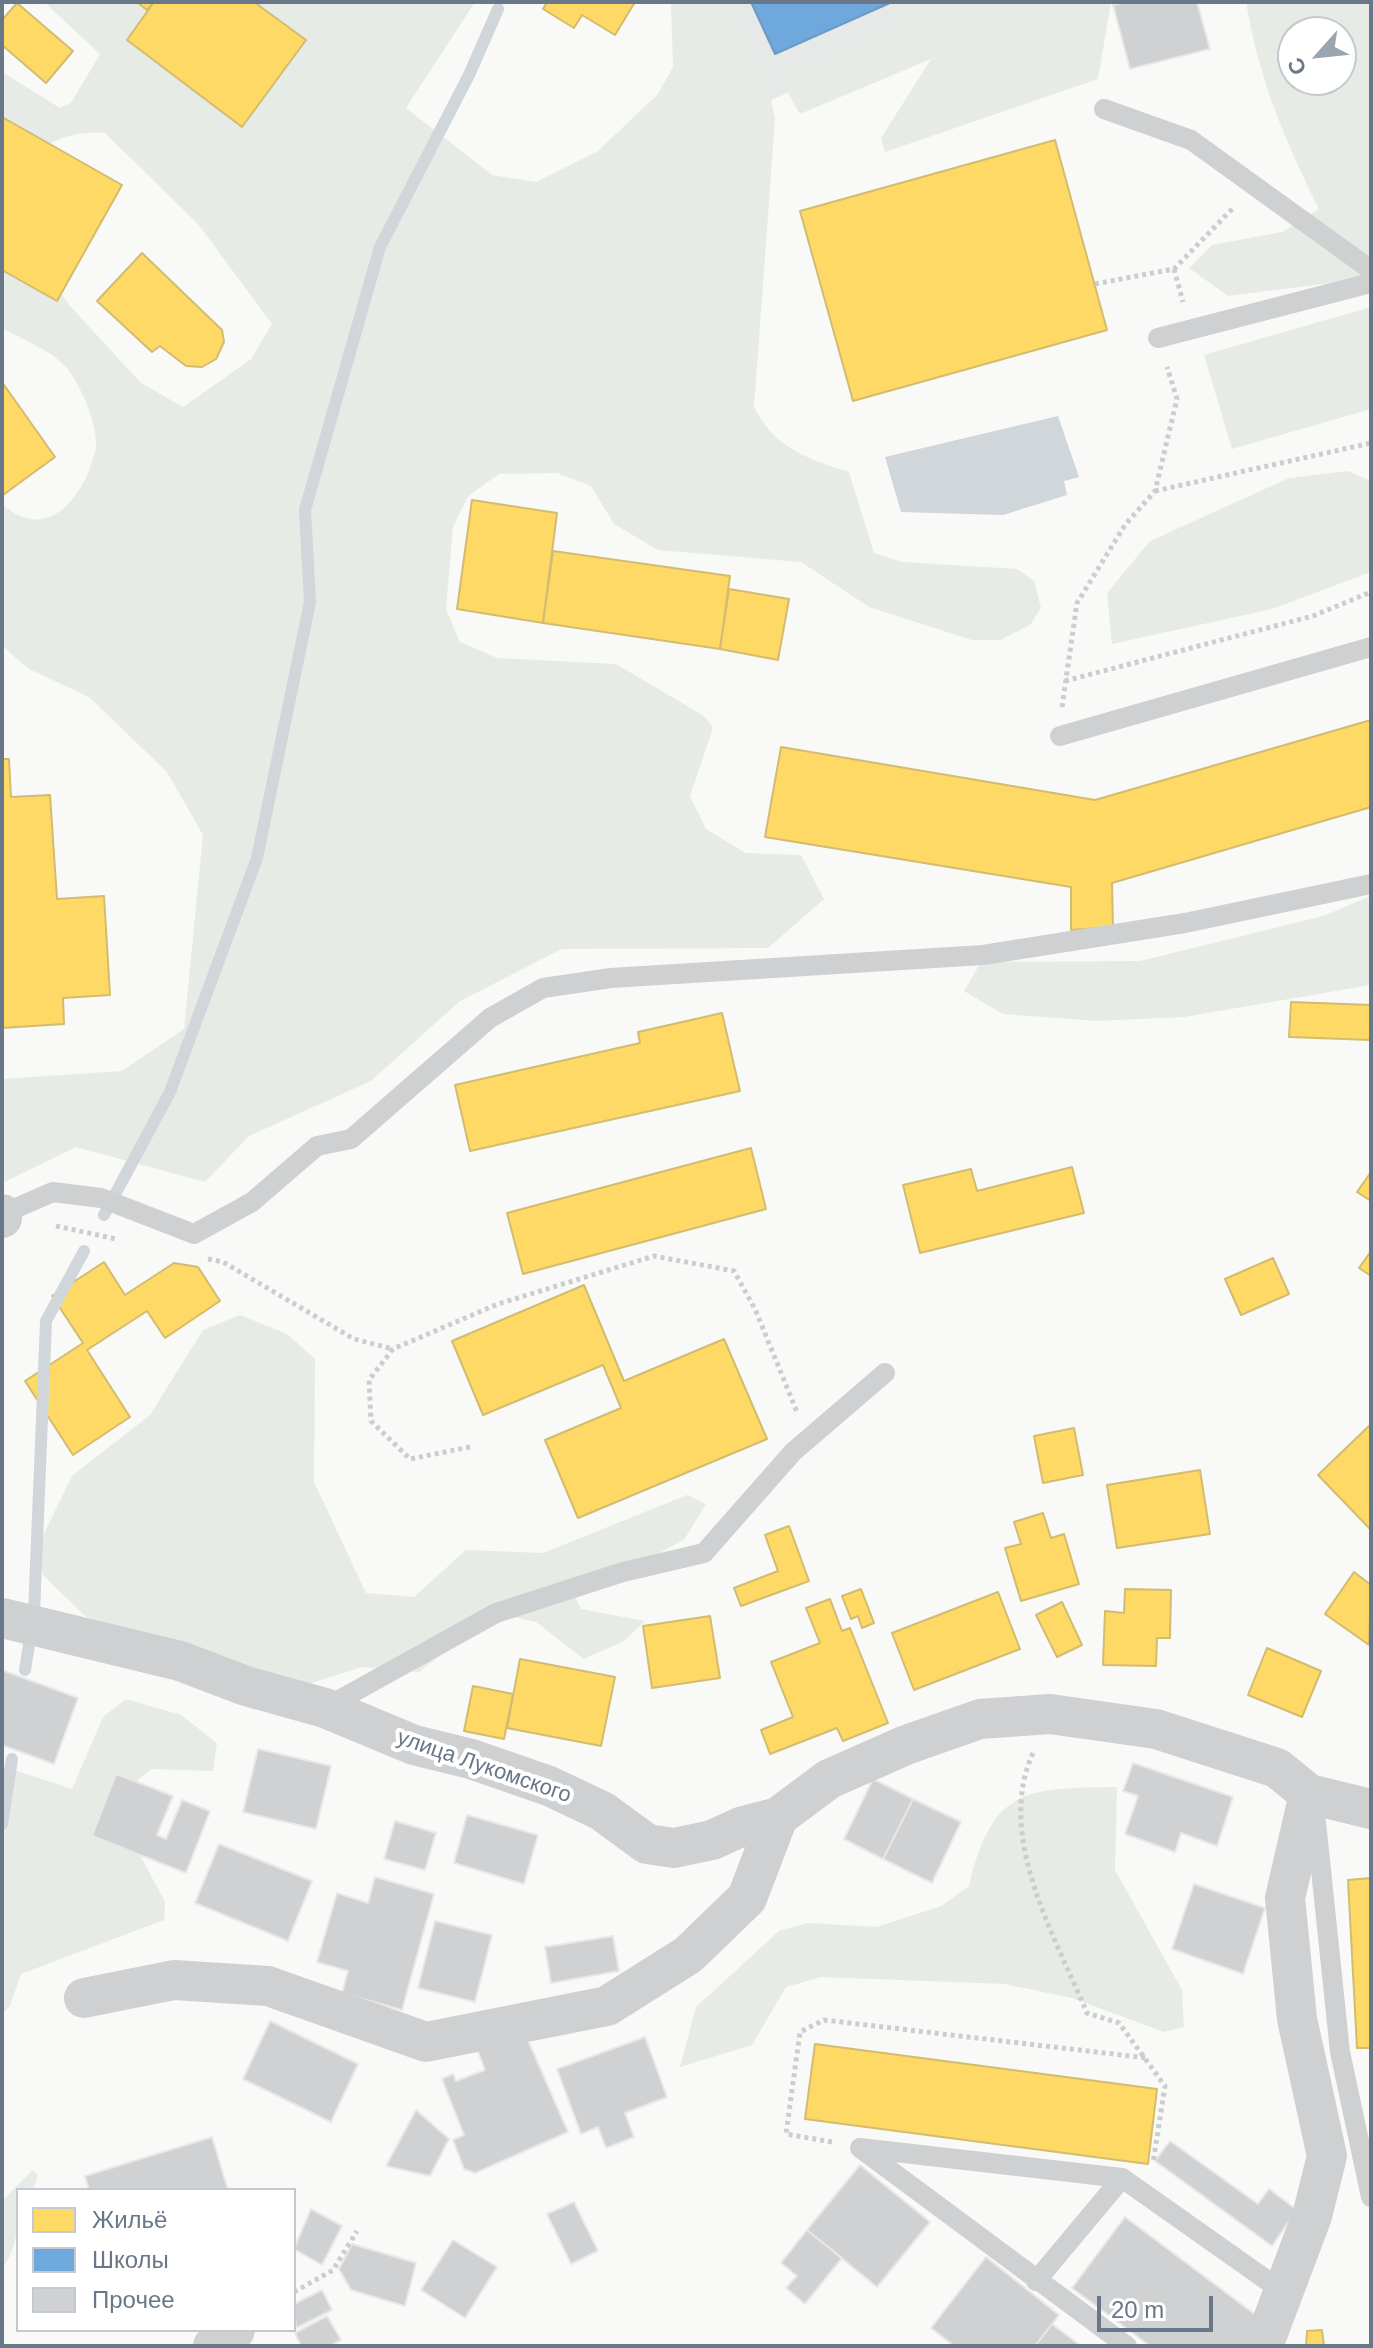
<!DOCTYPE html>
<html>
<head>
<meta charset="utf-8">
<style>
  body { margin:0 }
  #map { position:relative; width:1373px; height:2348px; overflow:hidden; background:#f9f9f8; font-family:Helvetica,sans-serif }
  canvas { display:block }
  .frame { position:absolute; inset:0; border:4px solid #697888; pointer-events:none }
  .legend { position:absolute; left:16px; top:2188px; width:280px; height:144px; box-sizing:border-box; background:#fff; border:2px solid #c3c9cf; margin:0; padding:10px 14px; list-style:none; font-size:24px; color:#697888 }
  .legend li { display:flex; align-items:center; gap:16px; height:40px }
  .legend b { width:40px; border:2px solid #c3c9cf }
  .north { position:absolute; left:1277px; top:16px; width:80px; height:80px; box-sizing:border-box; background:#fff; border:2px solid #c3c9cf; border-radius:50%; rotate:243deg; font-size:22px; font-weight:700; line-height:32px; text-align:center; color:#697888 }
  .north::after { content:''; display:block; margin:auto; width:28px; height:36px; background:#9ba5af; clip-path:polygon(50% 0,100% 100%,50% 72%,0 100%) }
  .scale { position:absolute; left:1097px; top:2296px; width:116px; height:36px; box-sizing:border-box; border:4px solid #697888; border-top:0; padding-left:10px; font-size:24px; line-height:28px; white-space:nowrap; color:#697888; -webkit-text-stroke:6px #fff; paint-order:stroke }
</style>
</head>
<body>
<div id="map">
<canvas width="1373" height="2348"></canvas>
<div class="frame"></div>
<ul class="legend">
<li><b style="height:22px;background:#ffd966"></b>Жильё</li>
<li><b style="height:22px;background:#6fa8dc"></b>Школы</li>
<li><b style="height:22px;background:#d0d1d2"></b>Прочее</li>
</ul>
<div class="north">С</div>
<div class="scale">20 m</div>
</div>
<script>
const g = document.querySelector('canvas').getContext('2d');
g.lineJoin = 'round';
function fillPath(path, color) { g.fillStyle = color; g.fill(path, 'evenodd'); }
function stroke(path, color, width, dash) { g.strokeStyle = color; g.lineWidth = width; g.lineCap = dash ? 'butt' : 'round'; g.setLineDash(dash || []); g.stroke(path); }
function write(font, color, halo, rows, align = 'center') {
  g.font = font + ' Helvetica,sans-serif'; g.lineWidth = 8; g.setLineDash([]); g.textBaseline = 'middle'; g.strokeStyle = halo; g.fillStyle = color; for (const [text, x, y, turn = 0] of rows) {
    g.save(); g.translate(x, y); g.rotate((+turn || 0) * Math.PI / 180); g.textAlign = isNaN(turn) ? turn : align; if (halo) g.strokeText(text, 0, 0); g.fillText(text, 0, 0); g.restore();
  }
}
fillPath(new Path2D(`
  M 703,2 L 1007,2 L 749,109 Z`), '#e7e9e9');
fillPath(new Path2D(`
  M 44,2 L 154,2 L 127,40 L 242,126 L 306,40 L 254,2 L 475,2 L 406,108 L 492,175 L 536,182 L 598,151 L 658,94 L 673,67 L 671,2 L 728,2 L 767,80 L 775,119 L 754,407 C 774,448 808,459 849,472 L 874,553 L 902,562 L 1017,569 L 1034,581 L 1041,608 L 1030,625 L 1000,640 L 972,640 L 869,607 L 801,562 L 658,550 L 614,524 L 591,486 L 557,473 L 499,474 L 468,496 L 453,527 L 446,609 L 460,642 L 497,658 L 616,664 L 704,716 L 713,728 L 690,796 L 706,829 L 746,853 L 801,855 L 824,899 L 768,948 L 562,949 L 460,1001 L 371,1081 L 249,1136 L 205,1182 L 76,1147 L 2,1183 L 2,1079 L 122,1071 L 184,1029 L 203,835 L 167,772 L 89,697 L 29,669 L 2,646 L 2,504 C 48,545 84,496 95,452 C 101,431 80,382 65,366 C 50,350 21,339 2,328 L 2,228 L 15,228 L 70,306 L 141,383 L 183,407 L 251,359 L 272,324 L 198,224 L 105,133 C 51,130 36,153 2,190 L 2,72 L 60,108 L 71,103 L 100,54 Z
  M 918,2 L 1111,2 L 1098,79 L 885,152 L 881,138 L 931,59 L 800,114 L 776,73 L 866,44 Z
  M 1246,2 L 1371,2 L 1371,278 L 1228,296 L 1189,268 L 1212,245 L 1282,232 L 1319,209 C 1284,139 1259,79 1246,2 ZM 1293,32 L 1341,32 L 1341,80 L 1293,80 Z
  M 1371,307 L 1371,409 L 1232,449 L 1204,355 Z
  M 1348,471 L 1371,481 L 1371,572 L 1272,609 L 1112,644 L 1107,593 L 1150,541 L 1289,478 Z
  M 1371,896 L 1371,985 L 1184,1017 L 1097,1021 L 1003,1014 L 964,991 L 981,962 L 1140,961 L 1323,916 Z
  M 240,1315 L 287,1334 L 315,1359 L 314,1482 L 366,1593 L 414,1597 L 466,1550 L 543,1553 L 687,1495 L 706,1504 L 684,1540 L 575,1597 L 581,1609 L 645,1621 L 624,1641 L 584,1659 L 536,1622 L 496,1613 L 419,1672 L 362,1667 L 305,1685 L 86,1617 L 43,1575 L 37,1548 L 72,1476 L 150,1415 L 203,1330 Z
  M 126,1699 L 181,1715 L 217,1743 L 213,1771 L 151,1769 L 112,1802 L 165,1902 L 164,1920 L 21,1974 L 10,2006 L 2,2014 L 2,1766 L 72,1789 L 103,1717 Z
  M 1117,1787 L 1115,1870 L 1182,1990 L 1184,2027 L 1164,2032 L 1072,1998 L 1004,1984 L 821,1977 L 786,1987 L 752,2045 L 680,2067 L 696,2007 L 779,1931 L 808,1923 L 877,1927 L 941,1906 L 969,1886 C 992,1787 1027,1788 1117,1787 Z
  M 33,2170 L 38,2175 L 33,2190 L 18,2190 C 18,2220 20,2244 2,2269 L 2,2201 Z`), '#e7ebe5');
fillPath(new Path2D(`
  M 1058,416 L 1079,477 L 1064,481 L 1067,495 L 1003,515 L 901,512 L 885,457 Z`), '#d0d6d9');
const homes = new Path2D(`
  M 137,2 L 154,2 L 147,10 Z
  M 154,2 L 254,2 L 306,40 L 242,127 L 127,40 Z
  M 547,2 L 635,2 L 615,35 L 582,15 L 574,28 L 543,9 Z
  M 17,3 L 73,51 L 46,83 L 2,45 L 2,20 Z
  M 2,117 L 122,185 L 57,301 L 2,270 Z
  M 1055,140 L 1107,330 L 853,401 L 800,211 Z
  M 142,253 L 222,330 L 224,342 L 216,359 L 202,367 L 186,366 L 160,346 L 152,352 L 97,301 Z
  M 2,382 L 55,457 L 3,495 L 2,494 Z
  M 472,500 L 557,513 L 543,623 L 457,609 Z
  M 553,551 L 730,576 L 720,649 L 543,623 Z
  M 729,589 L 789,599 L 778,660 L 720,649 Z
  M 1371,720 L 1371,807 L 1112,883 L 1113,927 L 1071,930 L 1071,887 L 765,837 L 781,747 L 1095,800 Z
  M 2,759 L 9,759 L 11,797 L 50,795 L 57,899 L 104,896 L 110,995 L 63,998 L 64,1024 L 2,1028 Z
  M 1291,1002 L 1371,1005 L 1371,1040 L 1289,1037 Z
  M 722,1013 L 740,1091 L 470,1151 L 455,1085 L 640,1043 L 638,1032 Z
  M 751,1148 L 766,1209 L 523,1274 L 507,1213 Z
  M 1072,1167 L 1084,1213 L 920,1253 L 903,1185 L 971,1169 L 977,1191 Z
  M 1371,1172 L 1371,1201 L 1357,1192 Z
  M 1371,1251 L 1371,1276 L 1359,1268 Z
  M 1273,1258 L 1289,1294 L 1241,1315 L 1225,1279 Z
  M 104,1262 L 125,1295 L 174,1263 L 198,1267 L 220,1301 L 165,1338 L 147,1311 L 87,1350 L 130,1417 L 73,1455 L 25,1381 L 83,1343 L 52,1296 Z
  M 584,1285 L 624,1381 L 724,1339 L 767,1439 L 578,1518 L 545,1440 L 621,1408 L 603,1365 L 483,1415 L 452,1341 Z
  M 1371,1424 L 1371,1530 L 1318,1475 Z
  M 1074,1428 L 1083,1475 L 1043,1483 L 1034,1436 Z
  M 1200,1470 L 1210,1534 L 1117,1548 L 1107,1485 Z
  M 1043,1513 L 1051,1538 L 1064,1534 L 1079,1584 L 1021,1601 L 1005,1548 L 1021,1544 L 1014,1522 Z
  M 789,1526 L 809,1581 L 741,1606 L 734,1588 L 778,1571 L 765,1535 Z
  M 1354,1572 L 1371,1585 L 1369,1645 L 1325,1614 Z
  M 861,1589 L 874,1623 L 862,1628 L 858,1616 L 851,1619 L 842,1596 Z
  M 1125,1589 L 1171,1590 L 1170,1638 L 1157,1638 L 1156,1666 L 1103,1665 L 1105,1611 L 1124,1613 Z
  M 998,1592 L 1020,1649 L 914,1690 L 892,1633 Z
  M 830,1599 L 842,1631 L 850,1628 L 888,1723 L 843,1741 L 837,1728 L 770,1754 L 761,1730 L 793,1717 L 771,1662 L 820,1643 L 806,1608 Z
  M 1062,1602 L 1082,1645 L 1057,1657 L 1036,1615 Z
  M 710,1616 L 720,1678 L 652,1688 L 643,1626 Z
  M 1267,1648 L 1321,1671 L 1302,1717 L 1248,1695 Z
  M 520,1659 L 615,1677 L 601,1746 L 507,1728 Z
  M 473,1686 L 513,1694 L 504,1739 L 464,1731 Z
  M 1371,1878 L 1371,2048 L 1357,2048 L 1348,1880 Z
  M 815,2044 L 1157,2089 L 1148,2164 L 805,2119 Z
  M 1322,2330 L 1324,2346 L 1306,2346 L 1307,2331 Z`);
fillPath(homes, '#ffd966');
stroke(homes, '#d2bc70', 2);
const schools = new Path2D(`
  M 751,2 L 892,2 L 775,54 Z`);
fillPath(schools, '#6fa8dc');
stroke(schools, '#6d9ac3', 2);
stroke(new Path2D(`
  M 104,1215 L 170,1092 L 257,858 L 310,602 L 305,510 L 380,247 L 469,75 L 498,9
  M 25,1670 L 34,1613 L 46,1321 L 84,1251
  M 2,1824 L 12,1759`), '#d0d6d9', 12);
const building = new Path2D(`
  M 1126,2 L 1197,2 L 1210,49 L 1130,69 L 1113,5 Z
  M 2,1670 L 78,1698 L 54,1764 L 2,1745 Z
  M 258,1749 L 331,1766 L 316,1829 L 243,1812 Z
  M 1133,1763 L 1233,1797 L 1217,1846 L 1181,1833 L 1175,1852 L 1125,1834 L 1138,1796 L 1123,1791 Z
  M 116,1774 L 173,1796 L 157,1835 L 166,1839 L 182,1800 L 210,1811 L 186,1873 L 92,1836 Z
  M 873,1779 L 913,1799 L 883,1859 L 844,1839 Z
  M 913,1799 L 961,1822 L 932,1883 L 883,1859 Z
  M 467,1815 L 538,1835 L 524,1884 L 454,1863 Z
  M 395,1821 L 436,1833 L 425,1870 L 384,1859 Z
  M 219,1844 L 312,1881 L 288,1941 L 195,1903 Z
  M 375,1877 L 434,1894 L 402,2010 L 342,1993 L 348,1971 L 317,1962 L 337,1893 L 368,1903 Z
  M 1194,1884 L 1265,1908 L 1243,1974 L 1172,1949 Z
  M 435,1921 L 492,1935 L 475,2002 L 418,1988 Z
  M 613,1936 L 619,1971 L 551,1983 L 545,1947 Z
  M 270,2021 L 358,2064 L 331,2122 L 243,2079 Z
  M 524,2031 L 568,2132 L 475,2173 L 464,2169 L 453,2140 L 464,2135 L 442,2079 L 453,2074 L 456,2081 L 485,2070 L 477,2049 Z
  M 645,2037 L 667,2097 L 625,2113 L 634,2137 L 606,2148 L 598,2127 L 581,2134 L 557,2069 Z
  M 416,2110 L 449,2139 L 430,2176 L 386,2166 Z
  M 212,2137 L 228,2190 L 89,2190 L 85,2176 Z
  M 1170,2141 L 1258,2204 L 1269,2189 L 1297,2210 L 1272,2246 L 1155,2161 Z
  M 860,2165 L 930,2222 L 877,2287 L 807,2230 Z
  M 574,2202 L 598,2251 L 571,2264 L 547,2214 Z
  M 311,2209 L 342,2226 L 322,2265 L 294,2249 Z
  M 1125,2217 L 1265,2322 L 1247,2346 L 1150,2346 L 1072,2288 Z
  M 807,2230 L 842,2258 L 805,2304 L 786,2288 L 797,2276 L 781,2263 Z
  M 453,2240 L 497,2267 L 465,2318 L 421,2290 Z
  M 352,2244 L 416,2263 L 405,2306 L 351,2290 L 339,2269 Z
  M 986,2257 L 1059,2315 L 1035,2346 L 954,2346 L 931,2328 Z
  M 322,2290 L 332,2310 L 296,2328 L 294,2304 Z
  M 327,2316 L 341,2340 L 330,2346 L 301,2346 L 295,2333 Z
  M 1052,2324 L 1081,2346 L 1035,2346 Z`);
fillPath(building, '#d0d1d2');
stroke(building, '#e8e8e8', 2);
stroke(new Path2D(`
  M 1174,269 L 1183,302
  M 1095,284 L 1174,269 L 1234,207
  M 1155,491 L 1371,443
  M 1065,681 L 1313,616 L 1371,592
  M 1062,707 L 1077,603 L 1125,525 L 1155,491 L 1177,399 L 1167,367
  M 56,1226 L 116,1239
  M 208,1259 L 223,1262 L 354,1339 L 393,1349
  M 470,1447 L 410,1459 L 371,1421 L 369,1380 L 393,1349 L 498,1304 L 654,1256 L 734,1271 L 755,1309 L 797,1412
  M 1033,1753 C 995,1836 1055,1936 1087,2013 L 1119,2023 L 1165,2086 L 1153,2163
  M 832,2142 L 786,2134 L 800,2032 L 824,2020 L 1147,2058
  M 294,2292 L 333,2270 L 357,2231`), '#cccdce', 5, [4, 4]);
stroke(new Path2D(`
  M 1104,109 L 1191,140 L 1371,270
  M 1158,338 L 1371,283
  M 1060,736 L 1371,647
  M 2,1214 L 53,1192 L 101,1198 L 194,1234 L 252,1202 L 317,1146 L 351,1139 L 490,1018 L 543,988 L 611,978 L 983,955 L 1185,923 L 1371,884
  M 325,1708 L 496,1613 L 623,1572 L 704,1553 L 793,1452 L 885,1373
  M 1316,1822 L 1340,2052 L 1371,2197
  M 1036,2281 L 1122,2178
  M 1127,2346 L 860,2148 L 1122,2178 L 1285,2293`), '#cfd0d2', 20);
stroke(new Path2D(`
  M 2,1214 L 2,1218
  M 2,1618 L 180,1661 L 246,1686 L 325,1708 L 414,1745 L 471,1759 L 549,1786 L 602,1811 L 647,1844 L 674,1848 L 712,1840 L 743,1826 L 778,1817 L 829,1779 L 906,1745 L 980,1719 L 1050,1714 L 1156,1729 L 1277,1768 L 1309,1794 L 1371,1809
  M 84,1998 L 174,1980 L 268,1986 L 426,2042 L 607,2006 L 688,1955 L 747,1898 L 778,1817
  M 213,2346 L 235,2330
  M 1263,2346 L 1312,2216 L 1327,2156 L 1297,2019 L 1285,1898 L 1309,1794`), '#cfd0d2', 40);
write('22px', '#697888', '#fff', [
  ["улица Лукомского",484,1767,19]
]);
</script>
</body>
</html>
